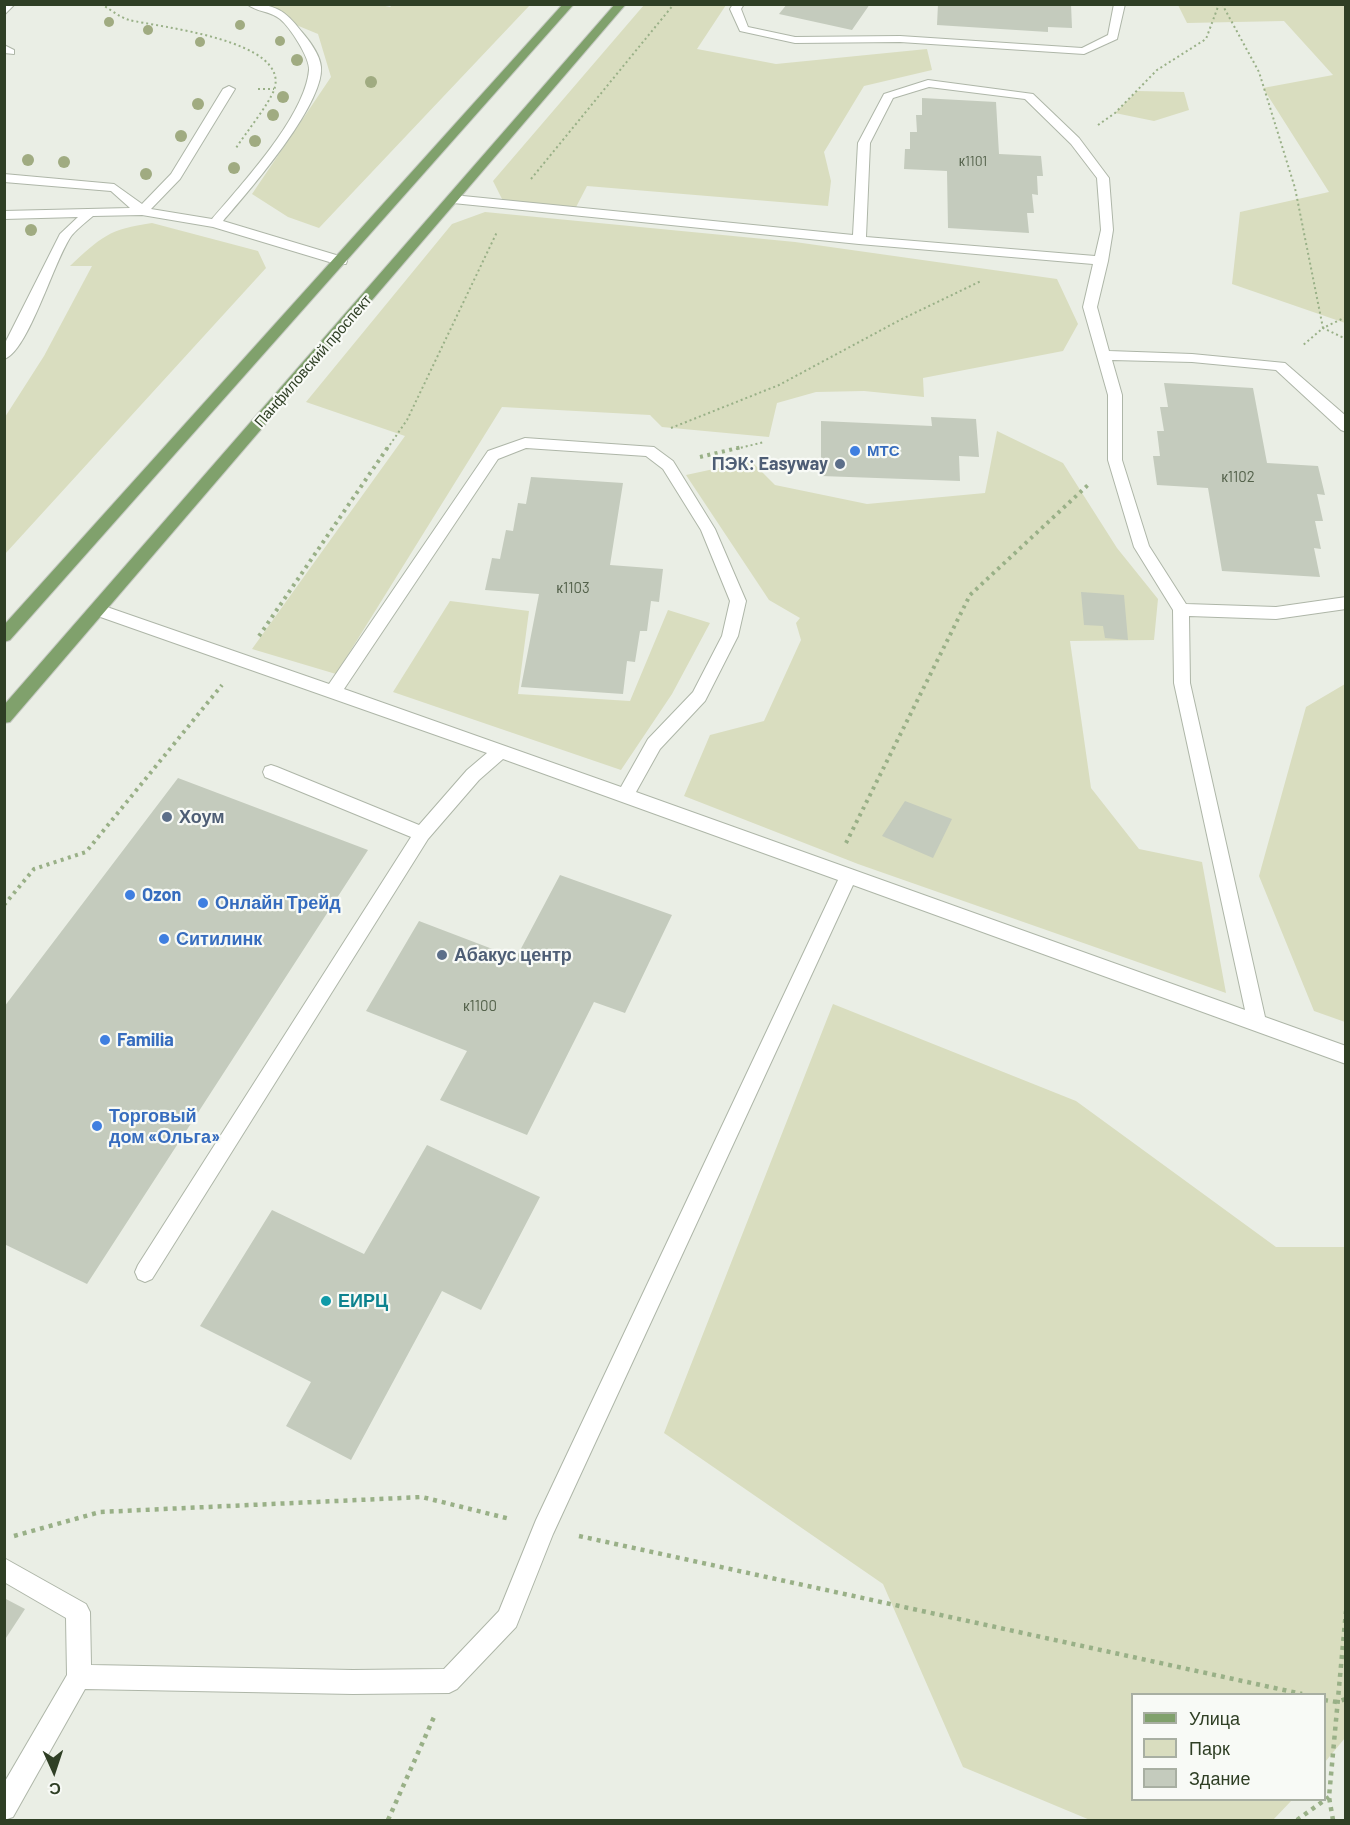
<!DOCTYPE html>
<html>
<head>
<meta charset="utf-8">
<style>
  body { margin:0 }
  #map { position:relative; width:1350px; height:1825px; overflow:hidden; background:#eaeee5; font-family:Barlow,sans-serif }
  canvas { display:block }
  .frame { position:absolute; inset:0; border:6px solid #2f3f25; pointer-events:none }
  .legend { position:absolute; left:1131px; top:1693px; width:195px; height:108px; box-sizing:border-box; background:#f8faf6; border:2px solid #a8afa2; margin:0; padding:8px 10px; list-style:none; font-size:18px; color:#2f3f25 }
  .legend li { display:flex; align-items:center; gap:12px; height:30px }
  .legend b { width:30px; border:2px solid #a8afa2 }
  .north { position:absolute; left:24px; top:1741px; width:60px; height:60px; -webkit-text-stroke:4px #f8faf6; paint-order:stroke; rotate:177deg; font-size:16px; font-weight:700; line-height:24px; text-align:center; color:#2f3f25 }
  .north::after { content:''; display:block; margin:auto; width:21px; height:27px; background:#2f3f25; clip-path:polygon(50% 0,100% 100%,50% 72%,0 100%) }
</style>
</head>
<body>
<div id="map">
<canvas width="1350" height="1825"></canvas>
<div class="frame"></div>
<ul class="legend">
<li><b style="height:8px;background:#80a16c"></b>Улица</li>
<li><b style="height:16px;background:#d9ddbf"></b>Парк</li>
<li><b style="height:16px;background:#c4cbbd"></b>Здание</li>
</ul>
<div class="north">С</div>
</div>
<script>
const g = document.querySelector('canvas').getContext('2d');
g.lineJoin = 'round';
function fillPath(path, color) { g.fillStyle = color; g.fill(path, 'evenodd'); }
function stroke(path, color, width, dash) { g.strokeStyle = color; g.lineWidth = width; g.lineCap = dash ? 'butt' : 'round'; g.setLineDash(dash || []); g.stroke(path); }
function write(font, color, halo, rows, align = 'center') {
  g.font = font + ' Barlow,sans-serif'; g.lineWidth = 4.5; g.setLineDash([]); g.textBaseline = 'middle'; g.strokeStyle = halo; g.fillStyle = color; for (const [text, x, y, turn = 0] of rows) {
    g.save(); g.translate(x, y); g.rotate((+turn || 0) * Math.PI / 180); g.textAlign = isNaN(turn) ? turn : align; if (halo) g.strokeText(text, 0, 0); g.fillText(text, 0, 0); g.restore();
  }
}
fillPath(new Path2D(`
  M 376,4 L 390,7 L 393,4 L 530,5 L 319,228 L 288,217 L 252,194 L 331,77 L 318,34 L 248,5 Z
  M 644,5 L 726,5 L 697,49 L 776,64 L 927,49 L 932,70 L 864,86 L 824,152 L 831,181 L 828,206 L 587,186 L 574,211 L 503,201 L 493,181 Z
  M 1178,5 L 1345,5 L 1345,323 L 1232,284 L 1240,212 L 1329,192 L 1263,88 L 1333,75 L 1284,21 L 1187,23 Z
  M 1137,91 L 1184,92 L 1189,110 L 1154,121 L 1115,113 Z
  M 485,212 L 795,242 L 1057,279 L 1078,324 L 1063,351 L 923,378 L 924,397 L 864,391 L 816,392 L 777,403 L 769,437 L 662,427 L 650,415 L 502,407 L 336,674 L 252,649 L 405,436 L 306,402 L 452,224 Z
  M 152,223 L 258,251 L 266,268 L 5,554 L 5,417 L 44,356 L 92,266 L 70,266 C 101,237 109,229 152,223 Z
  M 997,431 L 1063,463 L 1117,548 L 1158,599 L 1154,640 L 1070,641 L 1091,788 L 1139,849 L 1202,862 L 1226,993 L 858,864 L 684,796 L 710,735 L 764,721 L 801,640 L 796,623 L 800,618 L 769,600 L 686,475 L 751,461 L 775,485 L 867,504 L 985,493 Z
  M 450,601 L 529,611 L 518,694 L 630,701 L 668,610 L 710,623 L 672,694 L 621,770 L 393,692 Z
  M 1345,684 L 1345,1022 L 1314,1011 L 1259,876 L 1306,707 Z
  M 833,1004 L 1076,1101 L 1276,1247 L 1345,1247 L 1345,1738 L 1325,1762 L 1324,1694 L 1132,1694 L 1132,1800 L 1292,1800 L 1273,1820 L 1090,1820 L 963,1767 L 883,1584 L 664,1433 Z`), '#d9ddbf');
fillPath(new Path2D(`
  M 787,4 L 870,4 L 852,30 L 779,14 Z
  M 938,4 L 1071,4 L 1072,28 L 1048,27 L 1048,32 L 937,25 Z
  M 922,98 L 996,102 L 999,154 L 1041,156 L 1043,176 L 1037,176 L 1038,195 L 1032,194 L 1034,213 L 1027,213 L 1029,233 L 948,228 L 947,171 L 904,169 L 905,149 L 910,149 L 910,132 L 917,132 L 916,115 L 922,115 Z
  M 1164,383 L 1253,388 L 1267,463 L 1318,466 L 1325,495 L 1317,494 L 1323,521 L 1315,521 L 1321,549 L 1314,548 L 1320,577 L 1222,571 L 1208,488 L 1157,485 L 1153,456 L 1160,456 L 1157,431 L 1164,431 L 1160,407 L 1168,407 Z
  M 931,417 L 976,419 L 979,457 L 959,456 L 960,481 L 821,476 L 821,421 L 932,426 Z
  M 531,477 L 623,483 L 610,565 L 663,569 L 659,602 L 651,601 L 647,631 L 640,631 L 635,662 L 627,661 L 623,694 L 521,687 L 539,594 L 485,590 L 492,558 L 500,559 L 506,530 L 513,531 L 518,503 L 526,504 Z
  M 1081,592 L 1124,595 L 1128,640 L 1105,638 L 1103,626 L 1084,625 Z
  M 178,778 L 368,850 L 87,1284 L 4,1244 L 4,1007 Z
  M 905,801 L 952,819 L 933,858 L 882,836 Z
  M 560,875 L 672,915 L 625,1013 L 594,1002 L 527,1135 L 440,1100 L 467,1051 L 366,1011 L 419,921 L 516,958 Z
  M 427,1145 L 540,1197 L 481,1310 L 442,1291 L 351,1460 L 286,1426 L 311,1382 L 200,1326 L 272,1210 L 364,1254 Z
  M 4,1598 L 25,1609 L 4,1641 Z`), '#c4cbbd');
const service = new Path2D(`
  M 4,4 L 15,4 L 4,15 Z
  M 247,4 C 275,4 285,10 301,31 C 309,40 320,55 321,67 C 324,105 248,192 223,221 L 346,258 L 347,261 L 346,264 L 336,264 L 213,227 L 142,215 L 93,216 C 86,222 78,228 72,235 C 55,257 28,353 4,359 L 4,345 L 60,234 L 78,217 L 4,219 L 4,211 L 130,208 L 111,191 L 4,182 L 4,174 L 114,184 L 142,204 L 171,174 L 223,89 L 229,86 L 235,89 L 180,179 L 151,209 L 212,219 C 242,184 305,116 309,70 C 310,58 290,27 280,19 C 271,11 256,12 247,4 Z
  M 733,4 L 744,4 L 741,9 L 748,27 L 795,37 L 900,36 L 1082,48 L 1108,35 L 1114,4 L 1125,4 L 1117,39 L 1084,54 L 900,42 L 795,43 L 740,31 L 730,9 Z
  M 4,45 L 14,50 L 14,54 L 4,53 Z
  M 928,80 L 1033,94 L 1079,138 L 1109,178 L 1113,230 L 1108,261 L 1097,307 L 1109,351 L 1192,354 L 1285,363 L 1346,416 L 1346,432 L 1341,430 L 1276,370 L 1192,362 L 1112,360 L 1122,395 L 1122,460 L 1149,546 L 1186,604 L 1276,607 L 1346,597 L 1346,609 L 1276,619 L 1189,616 L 1190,683 L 1265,1017 L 1346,1046 L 1346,1064 L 853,885 L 553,1534 L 516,1627 L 457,1689 L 449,1693 L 353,1694 L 85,1689 L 13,1817 L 4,1820 L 4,1783 L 67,1675 L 66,1618 L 4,1582 L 4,1558 L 86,1604 L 90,1612 L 91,1665 L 353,1670 L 444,1669 L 499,1611 L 536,1520 L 838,880 L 503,759 L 479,780 L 428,839 L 152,1279 L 145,1282 L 138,1279 L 135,1272 L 138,1265 L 411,837 L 265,777 L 263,772 L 265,767 L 271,765 L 277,767 L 419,825 L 467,770 L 487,753 L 92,614 L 90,610 L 92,606 L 104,606 L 329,684 L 488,451 L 525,438 L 654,447 L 673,461 L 715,529 L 746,601 L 738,636 L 705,701 L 660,749 L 636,792 L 1245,1010 L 1174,683 L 1173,610 L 1134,547 L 1108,460 L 1108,395 L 1083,307 L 1093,264 L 859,244 L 453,203 L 447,199 L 453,195 L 853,235 L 858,143 L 884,94 ZM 929,87 L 1025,99 L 1071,144 L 1097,178 L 1101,230 L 1095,256 L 866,237 L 870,143 L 893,98 ZM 526,448 L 646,456 L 663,469 L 701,530 L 730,601 L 722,636 L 693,692 L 648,739 L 621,787 L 344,689 L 498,459 Z`);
const primary = new Path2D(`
  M 563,4 L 574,4 L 10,640 L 4,642 L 4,625 Z
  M 615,4 L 626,4 L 10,722 L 4,723 L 4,705 Z`);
stroke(service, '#aeb6a8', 2);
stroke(primary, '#c5c9c2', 2);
stroke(new Path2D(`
  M 101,4 C 110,9 119,17 129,20 C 158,27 292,40 274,90 C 269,104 245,134 236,148
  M 1222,4 L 1259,72 L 1295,188 L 1323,328 L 1302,346
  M 258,89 L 274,89
  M 1098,125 L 1115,113 L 1157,70 L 1206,39 L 1219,4
  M 531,179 L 674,4
  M 1346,317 L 1323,328 L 1346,339
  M 671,428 L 779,385 L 900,320 L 981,281
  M 387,449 L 407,420 L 497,232
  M 736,449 L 764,442`), '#99b087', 2, [2, 3]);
stroke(new Path2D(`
  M 700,457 L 742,447
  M 259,636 L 388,447
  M 846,843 L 970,595 L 1089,484
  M 4,905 L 34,869 L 86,852 L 222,685`), '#99b087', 4, [3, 4.5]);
stroke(new Path2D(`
  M 14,1536 L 100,1512 L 422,1497 L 510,1519
  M 579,1536 L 1302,1694
  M 1324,1700 L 1337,1702 L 1346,1699
  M 388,1820 L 434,1717
  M 1297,1820 L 1329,1797
  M 1333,1820 L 1329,1797 L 1346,1611`), '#99b087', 4.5, [4, 5]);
fillPath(service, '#fff');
fillPath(primary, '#80a16c');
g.fillStyle = '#a0ab81';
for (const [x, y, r] of [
  [109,22,5],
  [240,25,5],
  [148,30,5],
  [280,41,5],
  [200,42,5],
  [297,60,6],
  [371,82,6],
  [283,97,6],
  [198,104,6],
  [273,115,6],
  [181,136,6],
  [255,141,6],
  [28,160,6],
  [64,162,6],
  [234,168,6],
  [146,174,6],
  [31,230,6]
]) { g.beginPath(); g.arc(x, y, r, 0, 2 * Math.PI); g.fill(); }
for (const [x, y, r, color] of [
  [855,451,6,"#3f7fe0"],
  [840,464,6,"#5c6f8a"],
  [167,817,6,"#5c6f8a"],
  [130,895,6,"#3f7fe0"],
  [203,903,6,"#3f7fe0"],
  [164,939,6,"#3f7fe0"],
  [442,955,6,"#5c6f8a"],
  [105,1040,6,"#3f7fe0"],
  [97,1126,6,"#3f7fe0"],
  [326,1301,6,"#0f9aa8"]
]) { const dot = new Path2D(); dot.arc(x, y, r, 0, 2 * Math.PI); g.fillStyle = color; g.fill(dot); stroke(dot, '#f8faf6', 2); }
write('14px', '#54624b', null, [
  ["к1101",973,161]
]);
write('15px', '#2f3f25', '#f8faf6', [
  ["Панфиловский проспект",313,361,-49]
]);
write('bold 15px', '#366cbe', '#f8faf6', [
  ["МТС",867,451]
], 'left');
write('15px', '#54624b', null, [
  ["к1102",1238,477],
  ["к1103",573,588],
  ["к1100",480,1006]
]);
write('bold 18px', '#4e5e75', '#f8faf6', [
  ["ПЭК: Easyway",828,464,"right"],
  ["Хоум",179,817],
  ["Абакус центр",454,955]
], 'left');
write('bold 18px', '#366cbe', '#f8faf6', [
  ["Ozon",142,895],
  ["Онлайн Трейд",215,903],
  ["Ситилинк",176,939],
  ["Familia",117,1040],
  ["Торговый",109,1116],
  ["дом «Ольга»",109,1137]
], 'left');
write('bold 18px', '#0d838f', '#f8faf6', [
  ["ЕИРЦ",338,1301]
], 'left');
</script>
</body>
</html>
